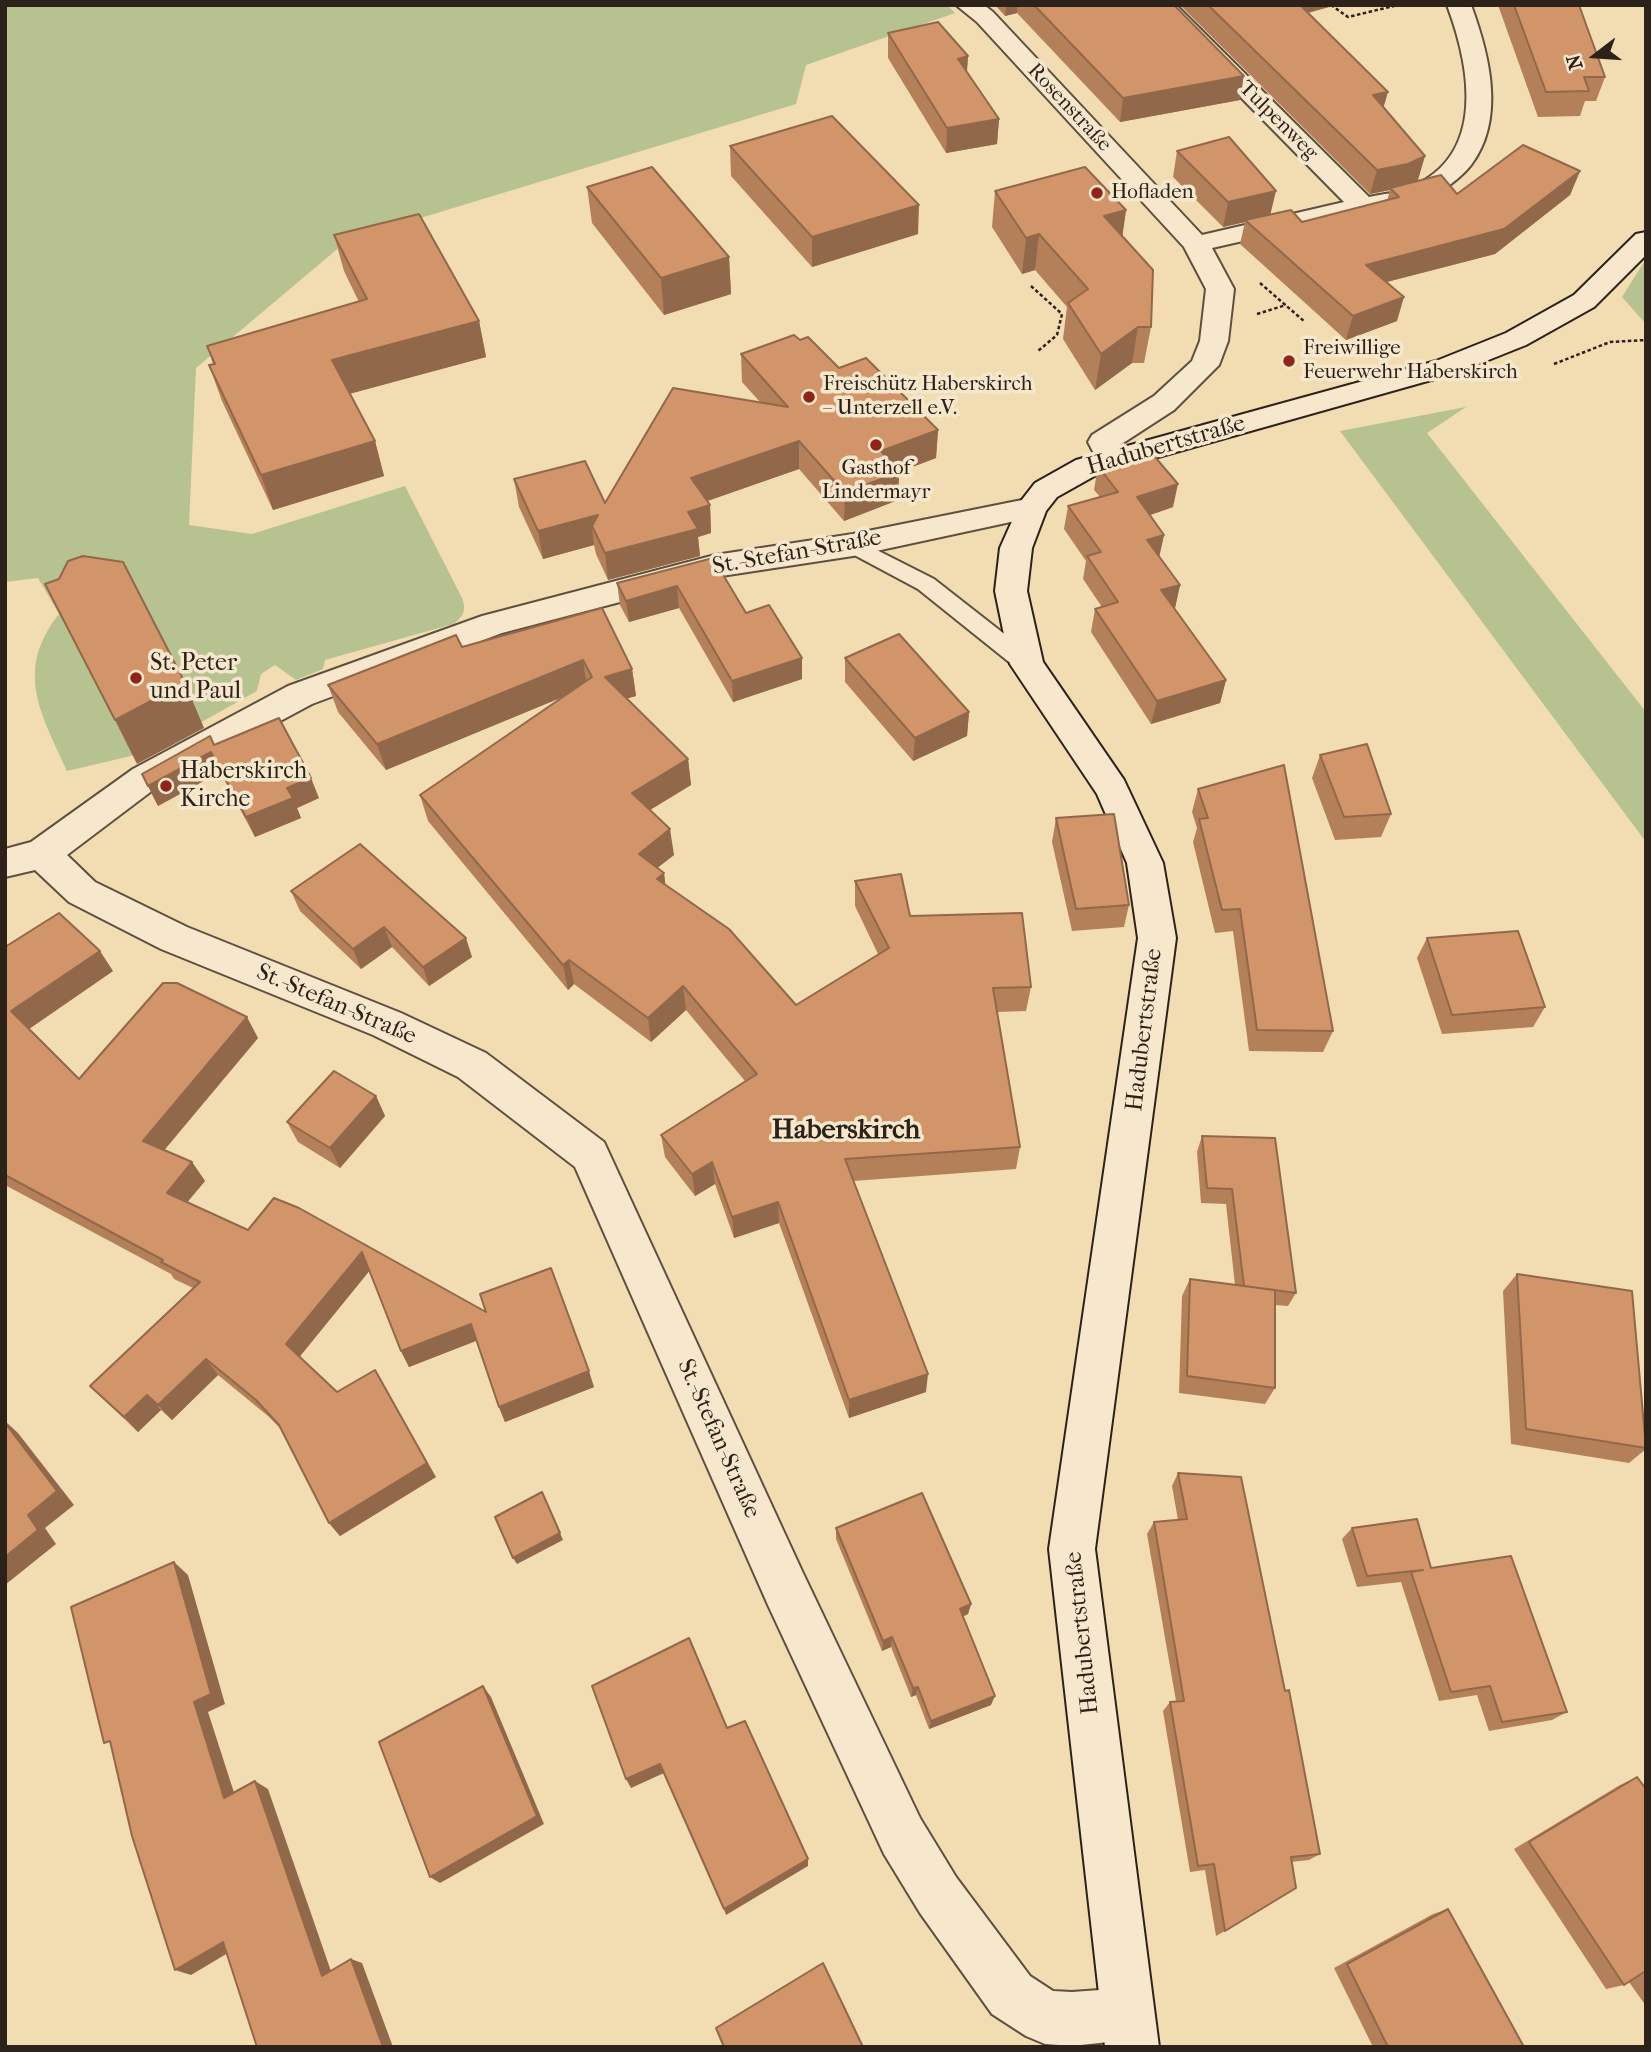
<!DOCTYPE html>
<html>
<head>
<meta charset="utf-8">
<style>
  body { margin:0 }
  #map { position:relative; width:1651px; height:2052px; overflow:hidden; background:#f2dcb2; font-family:"IM FELL French Canon",serif }
  canvas { display:block }
  .frame { position:absolute; inset:0; border:7px solid #2c2219; pointer-events:none }
  .north { position:absolute; left:1560px; top:21px; width:70px; height:70px; -webkit-text-stroke:5px #f7e8cd; paint-order:stroke; rotate:253deg; font-size:19px; font-weight:700; line-height:28px; text-align:center; color:#2c2219 }
  .north::after { content:''; display:block; margin:auto; width:24px; height:32px; background:#2c2219; clip-path:polygon(50% 0,100% 100%,50% 72%,0 100%) }
</style>
</head>
<body>
<div id="map">
<canvas width="1651" height="2052"></canvas>
<div class="frame"></div>
<div class="north">N</div>
</div>
<script>
const g = document.querySelector('canvas').getContext('2d');
g.lineJoin = 'round';
function fillPath(path, color) { g.fillStyle = color; g.fill(path, 'evenodd'); }
function stroke(path, color, width, dash) { g.strokeStyle = color; g.lineWidth = width; g.lineCap = dash ? 'butt' : 'round'; g.setLineDash(dash || []); g.stroke(path); }
function write(font, color, halo, rows, align = 'center') {
  g.font = font + ' "IM FELL French Canon",serif'; g.lineWidth = 7; g.setLineDash([]); g.textBaseline = 'middle'; g.strokeStyle = halo; g.fillStyle = color; for (const [text, x, y, turn = 0] of rows) {
    g.save(); g.translate(x, y); g.rotate((+turn || 0) * Math.PI / 180); g.textAlign = isNaN(turn) ? turn : align; if (halo) g.strokeText(text, 0, 0); g.fillText(text, 0, 0); g.restore();
  }
}
fillPath(new Path2D(`
  M 5,5 L 947,5 L 955,13 L 806,65 L 796,104 L 348,240 L 196,368 L 189,525 L 252,534 L 405,486 L 462,598 C 467,611 463,617 453,624 L 325,660 L 323,669 L 296,680 L 275,665 L 261,674 L 257,691 L 148,752 L 67,771 C 41,713 14,671 59,614 L 38,578 L 5,582 Z
  M 1646,259 L 1646,324 L 1622,297 Z
  M 1466,407 L 1427,433 L 1646,712 L 1646,842 L 1340,431 Z`), '#b6c290');
const lane = new Path2D(`
  M 853,538 L 934,579 L 1035,658 L 1038,664 L 1035,670 L 1027,672 L 1019,670 L 918,589 L 845,550 L 842,545 L 845,540 Z`);
const street = new Path2D(`
  M 956,5 L 984,5 L 993,12 L 1202,235 L 1344,202 L 1150,5 L 1176,5 L 1369,197 C 1382,194 1399,193 1411,187 C 1487,155 1470,66 1447,5 L 1471,5 C 1489,54 1506,119 1471,165 C 1460,179 1444,189 1429,199 L 1212,248 L 1234,289 L 1228,341 L 1219,365 L 1174,410 L 1120,445 L 1127,460 L 1123,467 L 1112,470 L 1101,467 L 1088,442 L 1092,435 L 1154,396 L 1192,361 L 1200,341 L 1206,289 L 1184,247 L 977,22 Z
  M 1032,498 L 1043,501 L 1047,508 L 1043,515 L 853,556 L 715,577 L 502,633 L 312,704 L 157,787 L 67,855 L 95,882 L 187,927 L 401,1013 L 486,1053 L 604,1142 L 802,1571 L 920,1818 L 956,1877 L 1030,1976 L 1053,1991 L 1072,1992 L 1127,1988 L 1146,1995 L 1153,2014 L 1146,2033 L 1127,2040 L 1072,2046 L 1045,2044 L 1026,2036 L 992,2014 L 920,1913 L 884,1854 L 768,1605 L 575,1167 L 458,1077 L 373,1035 L 161,949 L 69,902 L 35,870 L 5,877 L 5,849 L 31,842 L 133,769 L 288,686 L 482,616 L 715,555 L 853,534 Z`);
const secondary = new Path2D(`
  M 1646,232 L 1646,255 L 1594,307 L 1526,345 L 1456,373 L 1098,474 L 1057,497 L 1046,511 L 1032,548 L 1027,591 L 1043,662 L 1124,780 L 1163,863 L 1176,938 L 1095,1549 L 1159,2047 L 1105,2047 L 1049,1549 L 1138,938 L 1127,863 L 1097,794 L 1010,664 L 995,591 L 1000,548 L 1021,501 L 1035,483 L 1076,460 L 1436,361 L 1506,333 L 1574,295 L 1636,234 Z`);
stroke(lane, '#5e503f', 4);
stroke(street, '#5e503f', 4);
stroke(secondary, '#2c2219', 4);
stroke(new Path2D(`
  M 1331,5 L 1348,17 L 1398,5
  M 1260,283 L 1305,322
  M 1031,286 L 1062,314 L 1057,335 L 1038,351
  M 1257,314 L 1286,305
  M 1554,364 L 1610,342 L 1646,340`), '#2c2219', 2.5, [3.5, 2.5]);
fillPath(lane, '#f7e8cd');
fillPath(street, '#f7e8cd');
fillPath(secondary, '#f7e8cd');
fillPath(new Path2D(`
  M 995,5 L 1174,5 L 1240,100 L 1120,122 L 1017,13 L 1005,16 Z
  M 1180,5 L 1336,5 L 1308,13 L 1384,107 L 1418,180 L 1414,182 L 1457,194 L 1580,171 L 1570,195 L 1495,254 L 1387,282 L 1397,321 L 1346,340 L 1240,244 L 1245,222 L 1223,227 L 1173,177 L 1177,151 L 1271,214 L 1302,222 L 1387,201 L 1390,190 L 1370,194 Z
  M 1498,5 L 1579,5 L 1605,77 L 1596,101 L 1585,101 L 1580,116 L 1538,117 Z
  M 888,33 L 968,56 L 967,72 L 999,119 L 997,144 L 946,153 L 888,58 Z
  M 730,146 L 918,234 L 812,267 L 731,176 Z
  M 587,187 L 729,257 L 731,294 L 664,315 L 592,223 Z
  M 995,191 L 1126,210 L 1122,236 L 1151,327 L 1144,363 L 1132,363 L 1095,390 L 1063,339 L 1067,307 L 1035,270 L 1022,274 L 992,227 Z
  M 334,235 L 479,321 L 486,357 L 350,393 L 375,441 L 384,476 L 273,510 L 222,401 L 209,365 L 213,364 L 207,346 L 359,302 L 344,271 Z
  M 741,354 L 839,368 L 938,430 L 936,458 L 899,472 L 898,500 L 844,521 L 799,469 L 707,501 L 710,505 L 711,533 L 698,537 L 700,556 L 608,580 L 596,554 L 594,545 L 543,559 L 519,507 L 514,479 L 605,503 L 760,402 L 742,382 Z
  M 1098,466 L 1173,507 L 1150,515 L 1164,535 L 1159,556 L 1180,585 L 1175,608 L 1174,608 L 1226,680 L 1220,703 L 1151,724 L 1091,632 L 1095,609 L 1102,607 L 1083,579 L 1086,561 L 1064,529 L 1068,506 L 1100,497 L 1094,490 Z
  M 713,558 L 746,613 L 802,658 L 802,679 L 733,702 L 679,608 L 629,622 L 620,605 L 617,583 Z
  M 602,608 L 632,669 L 636,696 L 627,698 L 688,759 L 691,785 L 650,810 L 674,855 L 657,868 L 664,873 L 665,885 L 796,1005 L 878,954 L 855,906 L 855,881 L 910,916 L 1031,987 L 1026,1011 L 997,1012 L 1020,1147 L 1016,1169 L 853,1181 L 926,1392 L 849,1418 L 779,1223 L 734,1238 L 715,1184 L 695,1196 L 665,1157 L 661,1135 L 745,1081 L 686,1010 L 651,1042 L 574,984 L 568,990 L 428,821 L 420,795 L 562,697 L 386,770 L 338,712 L 328,685 Z
  M 845,658 L 969,712 L 967,736 L 913,761 L 845,682 Z
  M 214,745 L 319,798 L 297,808 L 301,818 L 255,837 L 220,772 L 158,806 L 142,774 Z
  M 1320,755 L 1391,814 L 1381,837 L 1335,840 L 1312,778 Z
  M 1198,789 L 1333,1031 L 1323,1052 L 1249,1051 L 1233,931 L 1215,933 L 1193,842 L 1197,828 L 1192,812 Z
  M 1056,818 L 1129,905 L 1124,927 L 1072,931 L 1052,842 Z
  M 291,891 L 472,957 L 429,986 L 392,947 L 361,969 L 300,911 Z
  M 1427,938 L 1545,1007 L 1533,1027 L 1442,1034 L 1417,958 Z
  M 5,947 L 113,971 L 29,1029 L 79,1079 L 258,1038 L 164,1150 L 192,1162 L 205,1181 L 187,1202 L 248,1230 L 274,1198 L 594,1387 L 505,1422 L 499,1407 L 476,1341 L 409,1367 L 401,1351 L 369,1271 L 299,1357 L 337,1392 L 436,1477 L 340,1536 L 329,1523 L 283,1431 L 268,1416 L 218,1375 L 172,1420 L 161,1410 L 138,1432 L 90,1386 L 193,1288 L 174,1279 L 171,1274 L 5,1185 Z
  M 376,1096 L 385,1116 L 340,1168 L 298,1142 L 287,1122 Z
  M 1202,1136 L 1296,1293 L 1288,1306 L 1275,1305 L 1275,1388 L 1265,1404 L 1179,1393 L 1182,1296 L 1190,1279 L 1235,1285 L 1226,1204 L 1201,1203 L 1197,1152 Z
  M 1517,1274 L 1646,1439 L 1646,1449 L 1629,1463 L 1511,1444 L 1503,1291 Z
  M 1178,1473 L 1285,1691 L 1320,1854 L 1309,1860 L 1291,1862 L 1225,1931 L 1216,1936 L 1205,1870 L 1190,1872 L 1163,1711 L 1170,1702 L 1176,1701 L 1147,1534 L 1154,1522 L 1178,1520 L 1172,1486 Z
  M 836,1528 L 971,1604 L 968,1614 L 963,1616 L 991,1705 L 929,1729 L 916,1695 L 911,1697 L 891,1647 L 882,1651 L 836,1539 Z
  M 1352,1528 L 1431,1568 L 1567,1712 L 1552,1720 L 1489,1731 L 1477,1695 L 1439,1701 L 1401,1582 L 1357,1587 L 1342,1539 Z
  M 1637,1777 L 1646,1789 L 1646,2006 L 1629,1982 L 1624,1985 L 1606,1989 L 1514,1849 L 1620,1785 Z
  M 1448,1909 L 1524,2047 L 1373,2047 L 1334,1968 L 1433,1914 Z`), '#b4805a');
fillPath(new Path2D(`
  M 1006,5 L 1017,5 L 1017,13 L 1005,16 Z
  M 1288,5 L 1336,5 L 1285,19 Z
  M 968,56 L 966,81 L 958,59 Z
  M 1244,76 L 1240,100 L 1120,122 L 1123,98 Z
  M 1388,92 L 1381,116 L 1373,95 Z
  M 999,119 L 997,144 L 946,153 L 947,128 Z
  M 1425,156 L 1418,180 L 1400,188 L 1390,188 L 1390,190 L 1370,194 L 1377,170 Z
  M 1580,171 L 1570,195 L 1495,254 L 1359,289 L 1366,265 Z
  M 1276,191 L 1270,216 L 1245,220 L 1245,222 L 1223,227 L 1228,202 Z
  M 919,205 L 918,234 L 812,267 L 812,237 Z
  M 1126,210 L 1121,246 L 1104,216 Z
  M 1039,234 L 1035,270 L 1022,274 L 1026,238 Z
  M 729,257 L 731,294 L 664,315 L 661,278 Z
  M 1404,297 L 1397,321 L 1346,340 L 1353,316 Z
  M 479,321 L 486,357 L 342,396 L 332,360 Z
  M 1138,327 L 1132,363 L 1095,390 L 1101,354 Z
  M 938,430 L 936,458 L 880,479 L 881,451 Z
  M 375,441 L 384,476 L 273,510 L 261,475 Z
  M 799,441 L 799,469 L 693,506 L 691,478 Z
  M 899,472 L 898,500 L 844,521 L 845,493 Z
  M 1178,484 L 1173,507 L 1133,521 L 1137,497 Z
  M 710,505 L 711,533 L 698,537 L 700,556 L 608,580 L 605,553 L 688,512 Z
  M 598,515 L 592,526 L 594,545 L 543,559 L 538,531 Z
  M 1164,535 L 1159,558 L 1147,540 Z
  M 1180,585 L 1175,608 L 1156,613 L 1161,590 Z
  M 677,586 L 679,608 L 629,622 L 626,601 Z
  M 802,658 L 802,679 L 733,702 L 732,681 Z
  M 583,660 L 587,687 L 386,770 L 377,744 Z
  M 632,669 L 636,696 L 609,704 L 605,677 Z
  M 1226,680 L 1220,703 L 1151,724 L 1157,701 Z
  M 185,683 L 204,728 L 137,764 L 115,720 Z
  M 969,712 L 967,736 L 913,761 L 915,738 Z
  M 211,752 L 220,772 L 158,806 L 148,786 Z
  M 688,759 L 691,785 L 635,819 L 632,793 Z
  M 311,778 L 319,798 L 297,808 L 301,818 L 255,837 L 246,817 L 287,788 Z
  M 670,829 L 674,855 L 643,879 L 639,854 Z
  M 664,873 L 667,898 L 657,879 Z
  M 384,927 L 392,947 L 361,969 L 353,949 Z
  M 466,938 L 472,957 L 429,986 L 423,967 Z
  M 100,951 L 113,971 L 26,1031 L 11,1011 Z
  M 569,960 L 574,984 L 568,990 L 563,965 Z
  M 683,986 L 686,1010 L 651,1042 L 648,1018 Z
  M 247,1017 L 258,1038 L 156,1160 L 143,1141 Z
  M 376,1096 L 385,1116 L 340,1168 L 330,1148 Z
  M 192,1162 L 205,1181 L 180,1211 L 167,1193 Z
  M 712,1162 L 715,1184 L 695,1196 L 692,1174 Z
  M 778,1202 L 779,1223 L 734,1238 L 732,1217 Z
  M 362,1252 L 371,1269 L 297,1360 L 286,1344 Z
  M 471,1324 L 478,1340 L 409,1367 L 401,1351 Z
  M 206,1359 L 218,1375 L 172,1420 L 158,1405 Z
  M 375,1370 L 436,1477 L 340,1536 L 329,1523 Z
  M 589,1371 L 594,1387 L 505,1422 L 499,1407 Z
  M 928,1374 L 926,1392 L 849,1418 L 849,1400 Z
  M 147,1395 L 161,1410 L 138,1432 L 124,1417 Z
  M 5,1421 L 18,1433 L 74,1505 L 45,1528 L 56,1544 L 5,1585 Z
  M 560,1533 L 563,1540 L 517,1564 L 513,1558 Z
  M 174,1562 L 188,1575 L 225,1704 L 208,1712 L 238,1805 L 224,1798 L 194,1702 Z
  M 971,1604 L 968,1614 L 958,1619 L 960,1609 Z
  M 892,1637 L 891,1647 L 882,1651 L 883,1641 Z
  M 483,1686 L 491,1697 L 544,1824 L 440,1883 L 430,1877 Z
  M 918,1687 L 916,1695 L 911,1697 L 913,1688 Z
  M 995,1696 L 991,1705 L 929,1729 L 931,1721 Z
  M 660,1764 L 664,1773 L 631,1788 L 626,1779 Z
  M 255,1781 L 268,1789 L 334,1980 L 322,1976 Z
  M 808,1859 L 808,1866 L 726,1915 L 724,1909 Z
  M 223,1942 L 238,1947 L 191,1975 L 175,1970 Z
  M 351,1959 L 362,1963 L 393,2047 L 383,2047 Z`), '#92684a');
const building = new Path2D(`
  M 1034,5 L 1174,5 L 1244,76 L 1123,98 Z
  M 1208,5 L 1300,5 L 1388,92 L 1373,95 L 1425,156 L 1408,164 L 1377,170 Z
  M 1514,5 L 1579,5 L 1605,77 L 1584,77 L 1589,91 L 1546,92 Z
  M 938,22 L 968,56 L 958,59 L 999,119 L 947,128 L 888,33 Z
  M 832,116 L 919,205 L 812,237 L 730,146 Z
  M 1229,137 L 1276,191 L 1228,202 L 1177,151 Z
  M 1523,145 L 1580,171 L 1504,229 L 1366,265 L 1404,297 L 1353,316 L 1245,220 L 1291,210 L 1302,222 L 1399,197 L 1390,188 L 1441,175 L 1457,194 Z
  M 652,167 L 729,257 L 661,278 L 587,187 Z
  M 1085,167 L 1126,210 L 1104,216 L 1153,270 L 1151,327 L 1138,327 L 1101,354 L 1068,303 L 1088,289 L 1039,234 L 1026,238 L 995,191 Z
  M 419,214 L 479,321 L 332,360 L 375,441 L 261,475 L 209,365 L 215,364 L 207,346 L 367,299 L 334,235 Z
  M 794,335 L 800,340 L 808,337 L 839,368 L 866,358 L 938,430 L 881,451 L 899,472 L 845,493 L 799,441 L 691,478 L 710,505 L 688,512 L 698,529 L 605,553 L 592,526 L 598,515 L 538,531 L 514,479 L 585,461 L 605,503 L 673,388 L 788,407 L 741,354 Z
  M 1149,450 L 1178,484 L 1137,497 L 1164,535 L 1147,540 L 1180,585 L 1161,590 L 1226,680 L 1157,701 L 1095,609 L 1118,602 L 1087,556 L 1101,552 L 1068,506 L 1118,492 L 1098,466 Z
  M 83,556 L 123,562 L 185,683 L 115,720 L 45,584 L 59,579 L 68,561 Z
  M 713,558 L 746,613 L 769,605 L 802,658 L 732,681 L 677,586 L 626,601 L 617,583 Z
  M 602,608 L 632,669 L 605,677 L 688,759 L 632,793 L 670,829 L 639,854 L 664,873 L 657,879 L 729,929 L 796,1005 L 889,948 L 855,881 L 901,874 L 910,916 L 1022,913 L 1031,987 L 993,988 L 1020,1147 L 845,1159 L 928,1374 L 849,1400 L 778,1202 L 732,1217 L 712,1162 L 692,1174 L 661,1135 L 757,1074 L 683,986 L 648,1018 L 569,960 L 563,965 L 420,795 L 592,677 L 583,660 L 377,744 L 328,685 L 456,635 L 462,647 Z
  M 899,634 L 969,712 L 915,738 L 845,658 Z
  M 279,718 L 311,778 L 287,788 L 293,798 L 246,817 L 211,752 L 148,786 L 142,774 L 210,736 L 214,745 Z
  M 1367,744 L 1391,814 L 1344,817 L 1320,755 Z
  M 1284,765 L 1333,1031 L 1257,1030 L 1240,909 L 1222,910 L 1199,819 L 1208,818 L 1198,789 Z
  M 1114,814 L 1129,905 L 1076,909 L 1056,818 Z
  M 360,844 L 466,938 L 423,967 L 384,927 L 353,949 L 291,891 Z
  M 59,913 L 100,951 L 11,1011 L 79,1079 L 163,983 L 177,983 L 247,1017 L 143,1141 L 192,1162 L 167,1193 L 248,1230 L 274,1198 L 299,1208 L 486,1312 L 480,1294 L 551,1268 L 589,1371 L 499,1407 L 471,1324 L 401,1351 L 362,1252 L 286,1344 L 337,1392 L 375,1370 L 427,1463 L 329,1523 L 279,1425 L 256,1400 L 206,1359 L 158,1405 L 147,1395 L 124,1417 L 90,1386 L 200,1282 L 161,1262 L 163,1260 L 5,1175 L 5,947 Z
  M 1518,931 L 1545,1007 L 1452,1015 L 1427,938 Z
  M 334,1071 L 376,1096 L 330,1148 L 287,1122 Z
  M 1202,1136 L 1275,1138 L 1296,1293 L 1244,1286 L 1232,1189 L 1207,1188 Z
  M 1517,1274 L 1632,1291 L 1646,1448 L 1526,1429 Z
  M 1190,1279 L 1275,1290 L 1275,1388 L 1187,1376 Z
  M 5,1423 L 57,1491 L 28,1515 L 38,1530 L 5,1557 Z
  M 1178,1473 L 1241,1477 L 1285,1691 L 1289,1690 L 1320,1854 L 1291,1857 L 1296,1888 L 1225,1931 L 1214,1864 L 1198,1866 L 1170,1702 L 1184,1701 L 1154,1522 L 1187,1519 Z
  M 542,1492 L 560,1533 L 513,1558 L 495,1517 Z
  M 922,1493 L 971,1604 L 960,1609 L 995,1696 L 931,1721 L 918,1687 L 913,1688 L 892,1637 L 883,1641 L 836,1528 Z
  M 1417,1519 L 1431,1568 L 1511,1556 L 1567,1712 L 1502,1722 L 1490,1686 L 1451,1692 L 1411,1572 L 1423,1570 L 1367,1576 L 1352,1528 Z
  M 174,1562 L 211,1694 L 194,1702 L 224,1798 L 255,1781 L 322,1976 L 351,1959 L 383,2047 L 257,2047 L 223,1942 L 175,1970 L 132,1836 L 110,1741 L 104,1743 L 71,1607 Z
  M 689,1638 L 727,1728 L 745,1721 L 808,1859 L 724,1909 L 660,1764 L 626,1779 L 592,1686 Z
  M 483,1686 L 537,1816 L 430,1877 L 379,1742 Z
  M 1637,1777 L 1646,1789 L 1646,1975 L 1644,1972 L 1624,1985 L 1529,1842 Z
  M 1448,1909 L 1524,2047 L 1388,2047 L 1347,1964 Z
  M 823,1963 L 863,2047 L 724,2047 L 716,2028 Z`);
fillPath(building, '#d19569');
stroke(building, '#92684a', 2);
for (const [x, y, r, color] of [
  [1097,193,7,"#8f2418"],
  [1289,361,7,"#8f2418"],
  [809,397,7,"#8f2418"],
  [876,445,7,"#8f2418"],
  [136,678,7,"#8f2418"],
  [166,786,7,"#8f2418"]
]) { const dot = new Path2D(); dot.arc(x, y, r, 0, 2 * Math.PI); g.fillStyle = color; g.fill(dot); stroke(dot, '#f7e8cd', 2.5); }
write('21px', '#2c2219', '#f7e8cd', [
  ["Rosenstraße",1069,108,47],
  ["Tulpenweg",1278,121,45]
]);
write('21px', '#2c2219', '#f7e8cd', [
  ["Hofladen",1111,193],
  ["Freiwillige",1303,349],
  ["Feuerwehr Haberskirch",1303,373],
  ["Freischütz Haberskirch",823,385],
  ["– Unterzell e.V.",823,409],
  ["Gasthof",876,469,"center"],
  ["Lindermayr",876,493,"center"]
], 'left');
write('24px', '#2c2219', '#f7e8cd', [
  ["Hadubertstraße",1166,446,-16],
  ["St.-Stefan-Straße",797,553,-10],
  ["St.-Stefan-Straße",336,1005,23],
  ["Hadubertstraße",1145,1030,-83],
  ["St.-Stefan-Straße",718,1439,66],
  ["Hadubertstraße",1083,1633,-96]
]);
write('24px', '#2c2219', '#f7e8cd', [
  ["St. Peter",150,664],
  ["und Paul",150,692],
  ["Haberskirch",180,772],
  ["Kirche",180,800]
], 'left');
write('bold 28px', '#2c2219', '#f7e8cd', [
  ["Haberskirch",846,1131]
]);
</script>
</body>
</html>
